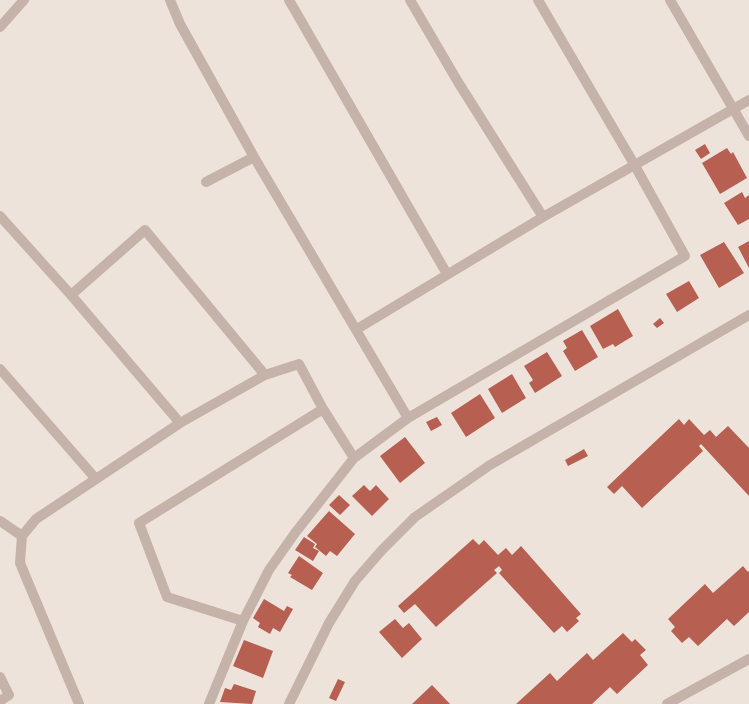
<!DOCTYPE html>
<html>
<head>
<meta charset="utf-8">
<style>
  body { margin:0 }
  canvas { display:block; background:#eee3db }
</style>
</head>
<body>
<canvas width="749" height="704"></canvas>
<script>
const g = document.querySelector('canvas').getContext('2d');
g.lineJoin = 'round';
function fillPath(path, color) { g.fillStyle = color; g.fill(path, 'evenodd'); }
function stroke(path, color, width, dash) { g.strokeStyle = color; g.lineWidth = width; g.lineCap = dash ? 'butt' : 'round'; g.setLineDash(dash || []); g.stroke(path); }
fillPath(new Path2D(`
  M 705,144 L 710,153 L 701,159 L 695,150 Z
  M 727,148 L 731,154 L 733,152 L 747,178 L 720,194 L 702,163 Z
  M 742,192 L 745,198 L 749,195 L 749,219 L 738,225 L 724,203 Z
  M 749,241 L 749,268 L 738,247 Z
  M 724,242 L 744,273 L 719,288 L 700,255 Z
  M 689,281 L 699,298 L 677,312 L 666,294 Z
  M 618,309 L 633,336 L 615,347 L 613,344 L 603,349 L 590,326 Z
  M 660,318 L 664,323 L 657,328 L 653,324 Z
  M 582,330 L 598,357 L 575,371 L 563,351 L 567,348 L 563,341 Z
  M 547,352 L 562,376 L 535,393 L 529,383 L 533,380 L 524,366 Z
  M 512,374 L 526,398 L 502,413 L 488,389 Z
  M 480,394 L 495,418 L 466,437 L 451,413 Z
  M 437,417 L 442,425 L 431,431 L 426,422 Z
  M 679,419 L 684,425 L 689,419 L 704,435 L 710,430 L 716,437 L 728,426 L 749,448 L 749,496 L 701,444 L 699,446 L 703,451 L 642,508 L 622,486 L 614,494 L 607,487 Z
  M 405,437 L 425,463 L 400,483 L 380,456 Z
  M 584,449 L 588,456 L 568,466 L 565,460 Z
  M 364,485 L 370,491 L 376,485 L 389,499 L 372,516 L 352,496 Z
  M 339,495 L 350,505 L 340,515 L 329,505 Z
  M 329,511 L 355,534 L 337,556 L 330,551 L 326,556 L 315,547 L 317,544 L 307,536 Z
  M 304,537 L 315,544 L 313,548 L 319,551 L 313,561 L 295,550 Z
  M 473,539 L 479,545 L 484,540 L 498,555 L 506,548 L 512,555 L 521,546 L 581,614 L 576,618 L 579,621 L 567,632 L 562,626 L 554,633 L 499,573 L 502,570 L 499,566 L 494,570 L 497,573 L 436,627 L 415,604 L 404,613 L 398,606 Z
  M 299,556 L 323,573 L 312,590 L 290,577 L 292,575 L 288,573 Z
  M 743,566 L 748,572 L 749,571 L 749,612 L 734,626 L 727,619 L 698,646 L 689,637 L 682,643 L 671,631 L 675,627 L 668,619 L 705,584 L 713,593 Z
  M 264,599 L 284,611 L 287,606 L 293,609 L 280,632 L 273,628 L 270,634 L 258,627 L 260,623 L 253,618 Z
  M 395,619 L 403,628 L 409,623 L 422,639 L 402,658 L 379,632 Z
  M 623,633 L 632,642 L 635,639 L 646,650 L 640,655 L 648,665 L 617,694 L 610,687 L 592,704 L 516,704 L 550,673 L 557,681 L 587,653 L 593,660 Z
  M 244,640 L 273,651 L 263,678 L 233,666 Z
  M 338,679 L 345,682 L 336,701 L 329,698 Z
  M 234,684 L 256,691 L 252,704 L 220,702 L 225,688 L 231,690 Z
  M 432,685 L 450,704 L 412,704 Z`), '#b75f50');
stroke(new Path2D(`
  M 170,0 L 180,24 L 254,157 L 408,418
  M 289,0 L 447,274
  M 410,0 L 458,82 L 543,217
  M 670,0 L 749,136
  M 0,27 L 24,0
  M 206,182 L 254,157
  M 0,216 L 71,295 L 180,423
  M 71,295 L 145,230 L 265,375
  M 357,329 L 543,217 L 749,100
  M 0,369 L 96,479
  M 0,521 L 22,536
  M 243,621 L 167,597 L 139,523 L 323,409
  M 0,677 L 9,695 L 0,701
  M 79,704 L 20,563 L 22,536 L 36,519 L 180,423 L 265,375 L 299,364 L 323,409 L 354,458
  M 209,704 L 243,621 L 269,570 L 295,533 L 354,458 L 408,418 L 685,256 L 634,164 L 538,0
  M 667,704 L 749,659`), '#c5b3a9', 10);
stroke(new Path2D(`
  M 289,704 L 329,623 L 355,581 L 382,550 L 415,517 L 490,465 L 749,315`), '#c5b3a9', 10);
</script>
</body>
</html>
